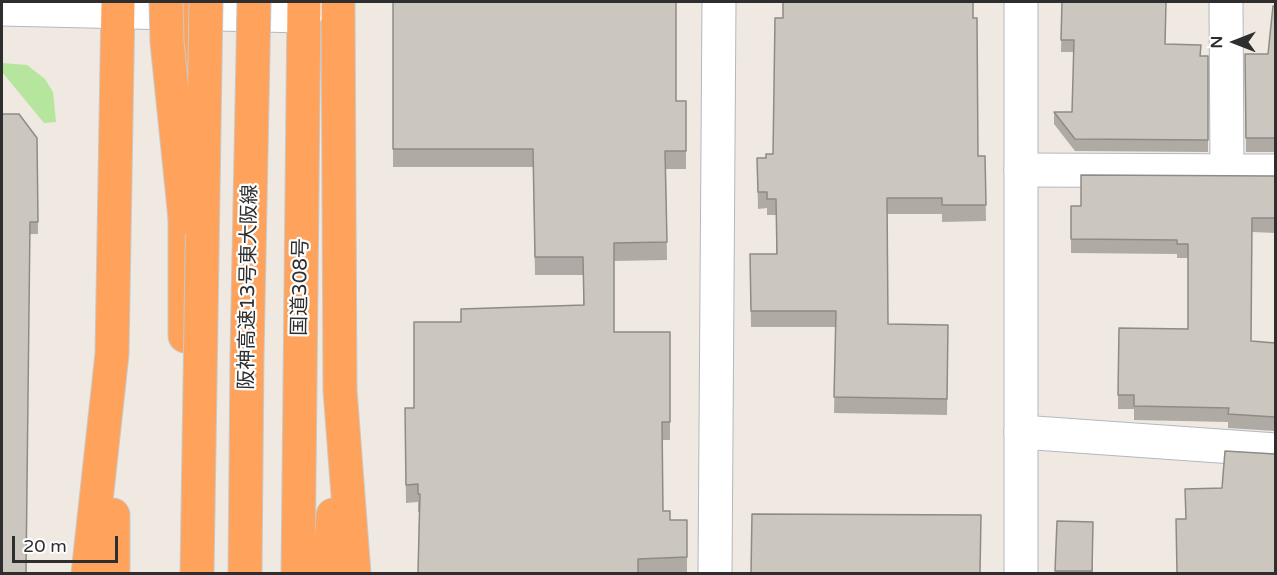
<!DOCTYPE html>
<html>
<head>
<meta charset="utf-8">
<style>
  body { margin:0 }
  #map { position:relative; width:1277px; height:575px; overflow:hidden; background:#efe9e1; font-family:"Varela Round",sans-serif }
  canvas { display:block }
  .frame { position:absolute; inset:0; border:3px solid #2e2e2e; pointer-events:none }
  .north { position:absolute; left:1205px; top:12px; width:60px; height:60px; -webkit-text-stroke:4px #fff; paint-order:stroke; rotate:270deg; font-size:16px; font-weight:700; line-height:24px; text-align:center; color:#2e2e2e }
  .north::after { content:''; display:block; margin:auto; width:21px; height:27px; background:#2e2e2e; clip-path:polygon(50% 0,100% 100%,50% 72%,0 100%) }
  .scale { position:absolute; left:12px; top:536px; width:106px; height:27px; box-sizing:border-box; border:3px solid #2e2e2e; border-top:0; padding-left:8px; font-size:18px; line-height:21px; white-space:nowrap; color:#2e2e2e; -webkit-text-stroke:4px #fff; paint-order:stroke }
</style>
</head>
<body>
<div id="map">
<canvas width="1277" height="575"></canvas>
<div class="frame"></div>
<div class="north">N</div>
<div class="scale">20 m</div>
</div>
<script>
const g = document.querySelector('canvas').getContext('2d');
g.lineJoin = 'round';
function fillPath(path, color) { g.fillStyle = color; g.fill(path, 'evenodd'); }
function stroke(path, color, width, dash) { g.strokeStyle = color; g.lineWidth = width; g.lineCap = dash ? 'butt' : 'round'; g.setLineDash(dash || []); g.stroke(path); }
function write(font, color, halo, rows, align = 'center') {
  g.font = font + ' "Varela Round","Noto Sans JP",sans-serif'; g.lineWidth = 4.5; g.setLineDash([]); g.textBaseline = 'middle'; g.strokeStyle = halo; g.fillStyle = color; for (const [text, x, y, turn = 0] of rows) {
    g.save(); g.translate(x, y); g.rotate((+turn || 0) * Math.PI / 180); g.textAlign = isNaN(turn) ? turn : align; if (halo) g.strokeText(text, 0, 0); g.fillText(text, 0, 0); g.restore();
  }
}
fillPath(new Path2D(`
  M 2,63 L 27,65 L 45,79 L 53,92 L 56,122 L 44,123 L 2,72 Z`), '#b6e59e');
const street = new Path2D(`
  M 1226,2 L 1227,170
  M 1021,170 L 1276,171
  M 1021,432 L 1276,450
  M 715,574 L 719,2`);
const secondary = new Path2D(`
  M 2,9 L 304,16 L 314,2
  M 1021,574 L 1021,2`);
const highway = new Path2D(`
  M 338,2 L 340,390 L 354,574
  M 185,105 L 186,2
  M 185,336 L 185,189
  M 113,515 L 113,574
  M 88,574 L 112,354 L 118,2
  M 298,574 L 304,2
  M 329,574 L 333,515`);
stroke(street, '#b4b7c1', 35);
stroke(secondary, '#b4b7c1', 35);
stroke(highway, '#c9c9c9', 35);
stroke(street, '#fff', 33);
stroke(secondary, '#fff', 33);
stroke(highway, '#ffa35c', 33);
const highwayBridge = new Path2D(`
  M 166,2 L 167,42 L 185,218
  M 197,574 L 206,2
  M 245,574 L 247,356 L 254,2`);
stroke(highwayBridge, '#c9c9c9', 35, []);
stroke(highwayBridge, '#ffa35c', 33);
fillPath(new Path2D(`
  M 393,2 L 676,101 L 686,101 L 686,169 L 666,169 L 667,260 L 614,261 L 614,332 L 670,332 L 670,440 L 662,440 L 663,511 L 670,520 L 687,520 L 687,573 L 418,573 L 419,512 L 418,512 L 418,502 L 406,503 L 405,426 L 414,408 L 461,322 L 583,305 L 583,275 L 535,275 L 533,167 L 393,167 Z
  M 1062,2 L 1165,44 L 1201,56 L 1208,56 L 1208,152 L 1075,151 L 1054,124 L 1054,112 L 1072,112 L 1074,52 L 1061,52 Z
  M 1275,6 L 1275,152 L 1246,152 L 1245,54 L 1268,54 Z
  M 973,18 L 978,156 L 985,156 L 986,221 L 942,222 L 942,214 L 887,214 L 888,324 L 948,325 L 947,415 L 834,413 L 836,327 L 751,327 L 750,254 L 776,254 L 776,215 L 767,215 L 767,208 L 758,209 L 757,158 L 766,158 L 773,154 Z
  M 37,138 L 38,234 L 30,234 L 2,573 Z
  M 1275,176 L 1275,233 L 1252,232 L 1251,341 L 1275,343 L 1275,431 L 1228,428 L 1228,422 L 1134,420 L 1134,409 L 1118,409 L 1118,395 L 1188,329 L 1188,258 L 1177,258 L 1177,254 L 1071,253 L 1071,206 L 1081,206 Z
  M 1057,521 L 1093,522 L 1093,573 L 1055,573 Z`), '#afaba4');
const building = new Path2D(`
  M 393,2 L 676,2 L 676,101 L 686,101 L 686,151 L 665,151 L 667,242 L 614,243 L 614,332 L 670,332 L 670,422 L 662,422 L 663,511 L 670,511 L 670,520 L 687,520 L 687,557 L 638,559 L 638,573 L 418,573 L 420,494 L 418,494 L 418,484 L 406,485 L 405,408 L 414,408 L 414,322 L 461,322 L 461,309 L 584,305 L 583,257 L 535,257 L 533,149 L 393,149 Z
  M 783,2 L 973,2 L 973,18 L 977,18 L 978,156 L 985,156 L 986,205 L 942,205 L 942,198 L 887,198 L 888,324 L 948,325 L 947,399 L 834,397 L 836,311 L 751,311 L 750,254 L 777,254 L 776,199 L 767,199 L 767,192 L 758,192 L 757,158 L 766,158 L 766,154 L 773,154 L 775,18 L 783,18 Z
  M 1062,2 L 1166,2 L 1165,44 L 1201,45 L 1200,56 L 1208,56 L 1208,140 L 1075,139 L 1054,112 L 1072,112 L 1074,40 L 1061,40 Z
  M 1273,6 L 1275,6 L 1275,138 L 1246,138 L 1245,54 L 1268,54 Z
  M 2,114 L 19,114 L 37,138 L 38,222 L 30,222 L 26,573 L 2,573 Z
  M 1081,175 L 1275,176 L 1275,218 L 1252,218 L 1251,341 L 1275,343 L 1275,417 L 1228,414 L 1229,408 L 1134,406 L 1134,395 L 1118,395 L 1119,328 L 1188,329 L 1188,244 L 1177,244 L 1177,240 L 1071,239 L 1071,206 L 1081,206 Z
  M 1225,451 L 1275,454 L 1275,573 L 1177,573 L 1176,519 L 1186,519 L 1185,489 L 1222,488 Z
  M 752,514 L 981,515 L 980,573 L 751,573 Z
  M 1057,521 L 1093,522 L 1092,571 L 1055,571 Z`);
fillPath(building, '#cbc7bf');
stroke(building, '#8e8b86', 1.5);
write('20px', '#2e2e2e', '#fff', [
  ["阪神高速13号東大阪線",249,287,-89],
  ["国道308号",301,287,-89]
]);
</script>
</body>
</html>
